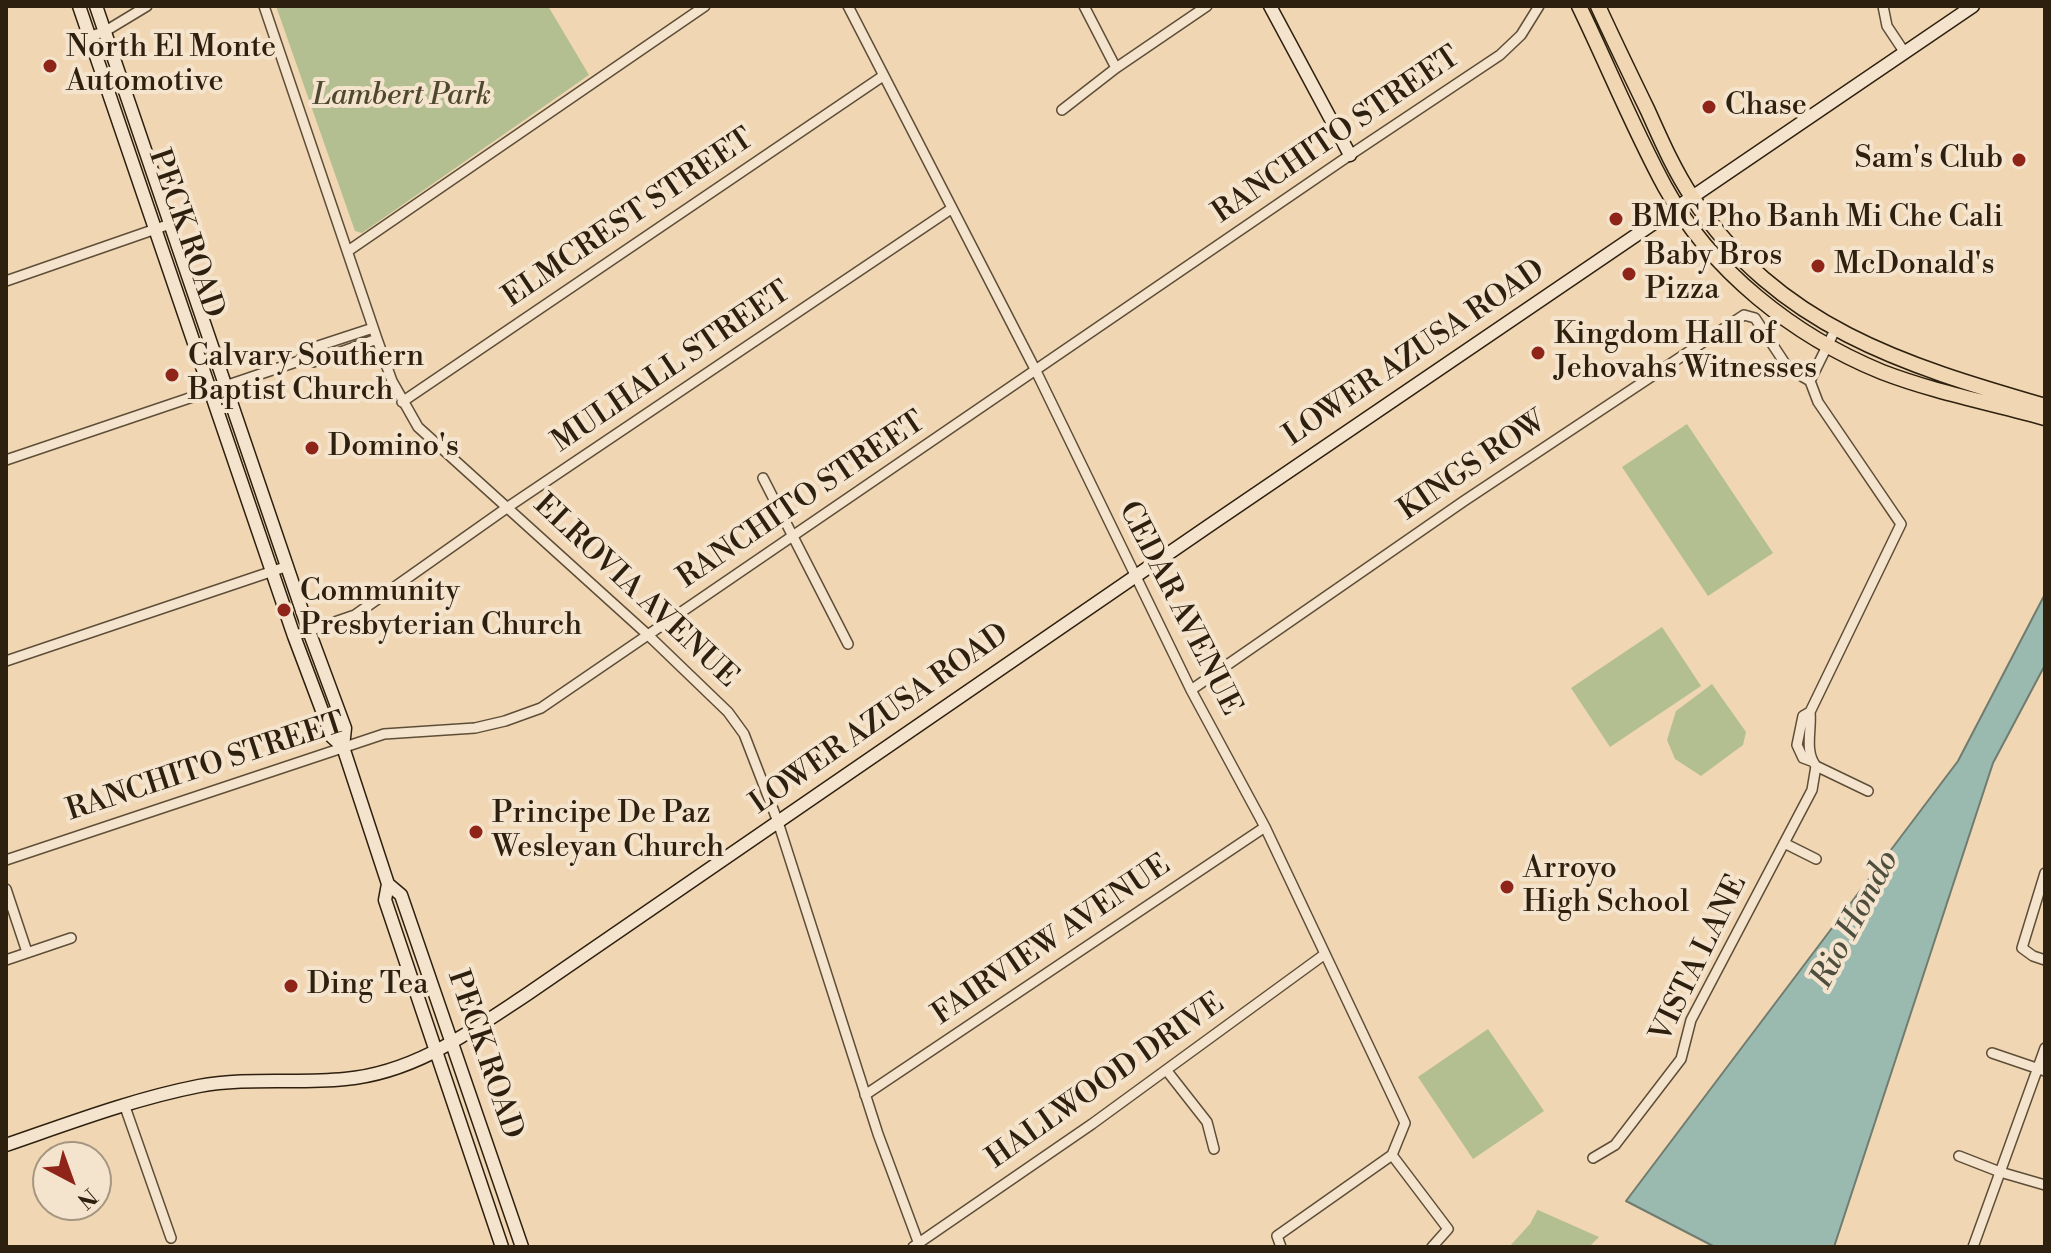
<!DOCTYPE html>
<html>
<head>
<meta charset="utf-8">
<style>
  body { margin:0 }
  #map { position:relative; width:2051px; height:1253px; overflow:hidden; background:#f0d6b2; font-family:"Libre Bodoni",serif }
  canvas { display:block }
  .frame { position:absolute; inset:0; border:8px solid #2e200f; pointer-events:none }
  .north { position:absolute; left:32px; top:1141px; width:80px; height:80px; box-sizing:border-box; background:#f5e4cd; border:2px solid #a59681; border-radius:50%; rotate:139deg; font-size:22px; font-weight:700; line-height:32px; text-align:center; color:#2e200f }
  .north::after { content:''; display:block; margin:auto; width:28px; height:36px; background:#8f2418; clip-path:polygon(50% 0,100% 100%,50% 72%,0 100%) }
</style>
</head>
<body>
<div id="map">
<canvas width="2051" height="1253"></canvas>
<div class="frame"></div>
<div class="north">N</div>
</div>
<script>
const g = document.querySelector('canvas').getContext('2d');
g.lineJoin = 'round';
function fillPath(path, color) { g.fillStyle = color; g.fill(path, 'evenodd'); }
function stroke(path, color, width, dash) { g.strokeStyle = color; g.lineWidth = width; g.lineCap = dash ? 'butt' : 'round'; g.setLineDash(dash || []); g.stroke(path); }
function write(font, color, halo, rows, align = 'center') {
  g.font = font + ' "Libre Bodoni",serif'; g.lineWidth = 8; g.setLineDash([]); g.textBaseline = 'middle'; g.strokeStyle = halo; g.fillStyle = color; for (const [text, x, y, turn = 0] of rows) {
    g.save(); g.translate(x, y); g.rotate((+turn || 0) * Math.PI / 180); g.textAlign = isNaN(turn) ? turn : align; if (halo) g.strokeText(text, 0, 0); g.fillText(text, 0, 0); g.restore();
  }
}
fillPath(new Path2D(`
  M 276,6 L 548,6 L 589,75 L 362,233 L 355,231 Z
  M 1687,424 L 1773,553 L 1708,596 L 1622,467 Z
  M 1662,627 L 1701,686 L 1610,747 L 1571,688 Z
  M 1712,684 L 1746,732 L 1743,745 L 1701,776 L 1675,759 L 1667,740 L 1676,711 Z
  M 1488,1029 L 1544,1111 L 1473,1159 L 1418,1077 Z
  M 1538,1209 L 1538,1210 L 1599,1237 L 1589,1247 L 1509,1247 L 1530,1224 Z`), '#b3bf91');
const water = new Path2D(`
  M 2045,594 L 2045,665 L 1993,763 L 1834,1247 L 1715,1247 L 1626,1201 L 1958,761 Z`);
fillPath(water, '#9ab9af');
stroke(water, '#6f7c6f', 2);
const street = new Path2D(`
  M 264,6 L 377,339 L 392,381 L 418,427 L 648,635 L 728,712 L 744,734 L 778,822 L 878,1134 L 920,1247
  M 848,6 L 1036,371 L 1191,690 L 1265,827 L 1389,1089 L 1405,1123 L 1392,1155
  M 1084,6 L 1116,68
  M 1883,6 L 1887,26 L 1905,53
  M 90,36 L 104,32 L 147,6
  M 1062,110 L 1116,68 L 1207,6
  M 348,251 L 705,6
  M 6,281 L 170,224
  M 299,361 L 309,349 L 373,328
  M 402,402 L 883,76
  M 6,460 L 299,361 L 313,362 L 377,339
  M 763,478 L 848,644
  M 294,636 L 355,615 L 508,507 L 951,209
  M 6,661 L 288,566
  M 1191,690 L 1464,501 L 1744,315 L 1755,318 L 1788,368 L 1810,381
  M 1811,761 L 1803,758 L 1797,745 L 1803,716 L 1810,712 L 1901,524 L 1818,402 L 1810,381 L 1835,330
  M 1816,766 L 1868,791
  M 1784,843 L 1816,859
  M 6,860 L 384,734 L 475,728 L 505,721 L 541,708 L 1350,155 L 1500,55 L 1521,35 L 1539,6
  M 2045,873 L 2022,948 L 2033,956 L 2045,960
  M 6,889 L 27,952
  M 6,960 L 71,938
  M 1992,1053 L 2045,1071
  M 1167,1071 L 1207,1122 L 1214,1149
  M 865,1095 L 1265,827
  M 124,1104 L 171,1238
  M 1392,1155 L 1448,1229 L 1432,1247
  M 1959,1156 L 2000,1172 L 2045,1185
  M 1593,1158 L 1615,1145 L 1681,1059 L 1691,1020 L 1812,790 L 1816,766 C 1804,751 1812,729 1810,712
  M 913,1247 L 1092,1124 L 1325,954
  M 1281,1247 L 1277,1236 L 1392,1155
  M 1973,1247 L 2045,1048`);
const secondary = new Path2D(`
  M 79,6 L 294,636 L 332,737 L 343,747
  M 96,6 L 309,631 L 345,728 L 343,747 L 388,884 L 385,900 L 502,1247
  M 1270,6 L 1350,155
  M 388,884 L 401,895 L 522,1247
  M 6,1145 C 70,1123 133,1099 199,1086 C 247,1077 297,1084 345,1079 C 414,1073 470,1032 526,995 L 1210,525 L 1973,6`);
const primary = new Path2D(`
  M 1579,6 C 1608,66 1633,128 1665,187 C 1711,271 1794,336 1882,372 C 1934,392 1991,403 2045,418
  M 1598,6 C 1614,41 1631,76 1648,111 C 1661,140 1674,170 1692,197 C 1778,327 1904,365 2045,406`);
stroke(street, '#5e4e38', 12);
stroke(secondary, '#2e200f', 15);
stroke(primary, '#2e200f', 17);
stroke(street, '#f5e4cd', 9);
stroke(secondary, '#f5e4cd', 12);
stroke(primary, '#f0d6b2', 14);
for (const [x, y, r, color] of [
  [50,66,8,"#8f2418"],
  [1709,107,8,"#8f2418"],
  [2019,160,8,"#8f2418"],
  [1616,219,8,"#8f2418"],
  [1818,266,8,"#8f2418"],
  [1629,274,8,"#8f2418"],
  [1538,353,8,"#8f2418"],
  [172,375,8,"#8f2418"],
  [312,448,8,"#8f2418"],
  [284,610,8,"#8f2418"],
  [476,832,8,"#8f2418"],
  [1507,887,8,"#8f2418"],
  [291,986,8,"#8f2418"]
]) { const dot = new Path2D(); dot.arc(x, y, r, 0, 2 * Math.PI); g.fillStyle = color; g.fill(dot); stroke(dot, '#f5e4cd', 3); }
write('30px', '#2e200f', '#f5e4cd', [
  ["North El Monte",66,49],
  ["Automotive",66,83],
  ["Chase",1725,107],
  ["Sam's Club",2003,160,"right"],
  ["BMC Pho Banh Mi Che Cali",1632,219],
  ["Baby Bros",1645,257],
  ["Pizza",1645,291],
  ["McDonald's",1834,266],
  ["Kingdom Hall of",1554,336],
  ["Jehovahs Witnesses",1554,370],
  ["Calvary Southern",188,358],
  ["Baptist Church",188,392],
  ["Domino's",328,448],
  ["Community",300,593],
  ["Presbyterian Church",300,627],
  ["Principe De Paz",492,815],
  ["Wesleyan Church",492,849],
  ["Arroyo",1523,870],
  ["High School",1523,904],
  ["Ding Tea",307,986]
], 'left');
write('italic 30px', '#4f4830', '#f5e4cd', [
  ["Lambert Park",402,97]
]);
write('30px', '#2e200f', '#f5e4cd', [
  ["RANCHITO STREET",1337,136,-34],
  ["ELMCREST STREET",629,219,-34],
  ["PECK ROAD",185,234,71],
  ["LOWER AZUSA ROAD",1415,354,-34],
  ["MULHALL STREET",672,368,-34],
  ["KINGS ROW",1473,467,-34],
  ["RANCHITO STREET",802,501,-34],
  ["ELROVIA AVENUE",635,592,43],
  ["CEDAR AVENUE",1179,609,63],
  ["LOWER AZUSA ROAD",880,720,-35],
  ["RANCHITO STREET",206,768,-18],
  ["FAIRVIEW AVENUE",1052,941,-34],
  ["VISTA LANE",1700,959,-64],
  ["PECK ROAD",484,1055,71],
  ["HALLWOOD DRIVE",1106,1082,-35]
]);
write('italic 32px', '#4e4e3f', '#f5e4cd', [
  ["Rio Hondo",1856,920,-62]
]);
</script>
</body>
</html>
